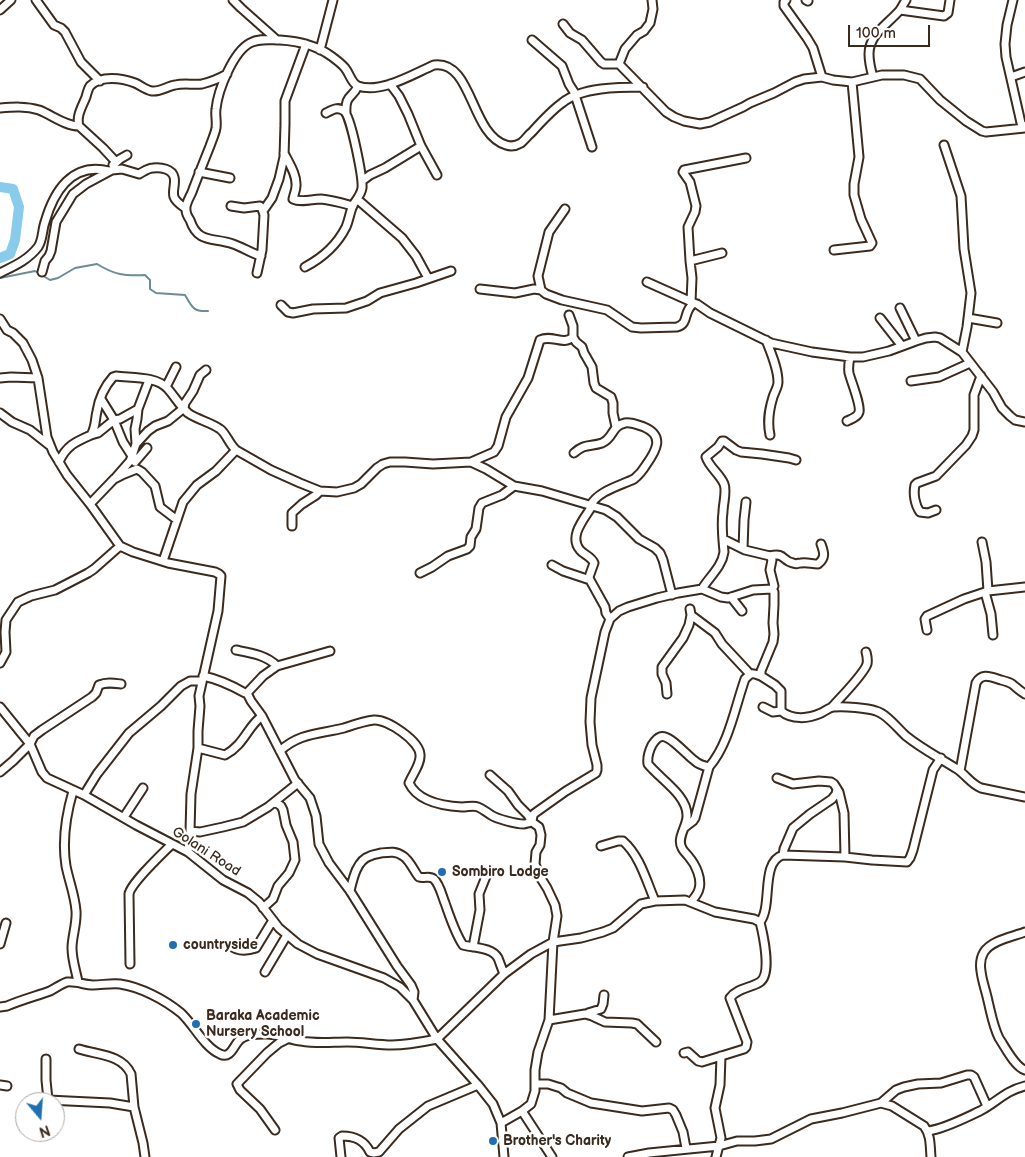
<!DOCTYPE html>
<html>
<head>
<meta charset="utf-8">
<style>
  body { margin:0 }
  #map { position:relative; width:1025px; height:1157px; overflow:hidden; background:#fff; font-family:"Balsamiq Sans",sans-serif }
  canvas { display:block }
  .north { position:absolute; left:15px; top:1092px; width:50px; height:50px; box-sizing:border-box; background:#fff; border:1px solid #b1aaa5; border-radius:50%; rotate:162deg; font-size:14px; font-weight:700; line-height:20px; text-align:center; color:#3b2a1e }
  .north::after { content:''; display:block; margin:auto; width:18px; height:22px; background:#1f6fb2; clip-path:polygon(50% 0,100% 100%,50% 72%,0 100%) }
  .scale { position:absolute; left:848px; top:25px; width:82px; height:22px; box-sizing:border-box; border:2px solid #3b2a1e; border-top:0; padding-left:6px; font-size:15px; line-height:18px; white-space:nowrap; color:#3b2a1e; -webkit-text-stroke:4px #fff; paint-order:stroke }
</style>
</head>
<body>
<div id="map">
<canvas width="1025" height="1157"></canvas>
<div class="north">N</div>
<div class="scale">100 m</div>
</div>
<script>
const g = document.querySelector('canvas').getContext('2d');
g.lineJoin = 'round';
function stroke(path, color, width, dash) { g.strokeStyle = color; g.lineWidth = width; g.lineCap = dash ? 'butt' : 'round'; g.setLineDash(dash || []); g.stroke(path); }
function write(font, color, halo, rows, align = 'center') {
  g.font = font + ' "Balsamiq Sans",sans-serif'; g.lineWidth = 5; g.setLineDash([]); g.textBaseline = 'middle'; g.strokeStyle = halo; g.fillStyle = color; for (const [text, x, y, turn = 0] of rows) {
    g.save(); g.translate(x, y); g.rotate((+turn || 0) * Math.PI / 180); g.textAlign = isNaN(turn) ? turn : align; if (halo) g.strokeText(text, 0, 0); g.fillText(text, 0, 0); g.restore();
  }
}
stroke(new Path2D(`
  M 0,278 L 35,271 L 50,280 L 58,278 L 75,268 L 97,264 C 115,275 124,276 145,275 L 150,280 L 150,289 L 156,293 L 185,295 C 192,307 193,312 208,311`), '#6a8b98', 2);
stroke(new Path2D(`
  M 0,187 L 13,189 L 19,207 L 15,240 L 10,254 L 0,258`), '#89cbea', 10);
const minor = new Path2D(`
  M 36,0 L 54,25 L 61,28 L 65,32 L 81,62 L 100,81
  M 233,0 L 241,8 L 277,40
  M 652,0 L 653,9 L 650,23 L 644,31 L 637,35 L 625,49 L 619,64 L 666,112 L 674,117 L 684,121 L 700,124 L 710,122 L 743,107 L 750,103 L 774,93 L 795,82 L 804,79 L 822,77 L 833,80 L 852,82 L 882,75 L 904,75 L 920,79 L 940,100 L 966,121 L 982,131 L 986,132 L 1025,128
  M 786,0 L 784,2 L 784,6 L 807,38 L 813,48 L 822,77
  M 806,0 L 808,1
  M 1013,0 L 1007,25 L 1005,44 L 1006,57 L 1019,114 L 1021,123 L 1025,128
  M 0,10 L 11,0
  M 900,10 L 944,16 L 948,13 L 950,0
  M 563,24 L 570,33 L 582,40 L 601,62 L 604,64 L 619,64
  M 532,40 L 562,66 L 569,84 L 576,95
  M 320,50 L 333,0
  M 873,77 C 871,70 869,62 869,54 C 869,34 888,24 900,10 C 902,7 904,3 906,0
  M 1011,77 L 1025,72
  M 390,84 L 399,96 L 408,114 L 421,146 L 437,175
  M 575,95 L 592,147
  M 0,108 C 13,107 26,106 39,110 C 52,115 65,126 79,126
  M 346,113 C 345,94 352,99 358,86
  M 944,145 L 961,196 L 964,249 L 971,293 L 967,327 L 962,352
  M 284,153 C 289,163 297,175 296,186 C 296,190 294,194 293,199 C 301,203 312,199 321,199 C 332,200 342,203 353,206
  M 116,162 L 103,148 L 79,126 C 76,116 82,107 86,97 C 87,93 88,89 90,86 C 101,75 122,78 135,83 C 140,85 146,90 152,91 C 160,92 168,86 175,85 C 184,83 193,85 202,84 C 210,82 220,78 227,74
  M 113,165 L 120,159 L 127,155
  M 199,172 L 230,178
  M 362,181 L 370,175 L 385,168 L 421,146
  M 357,199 L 402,238 L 416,256 L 428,278
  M 231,206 L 244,208 L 260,206 L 262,209 L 264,215 L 262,250 L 257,273
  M 565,209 L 549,232 L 538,276 L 541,290 L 546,294 L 562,300 L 607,310 L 632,327 L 641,328 L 677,327 C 690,323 682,312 694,303 L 697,304 L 710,313 L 771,343 L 812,352 L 850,357 L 863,357 L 889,351 L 916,341 L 926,338 L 935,337 L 940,338 L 962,352 L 993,392 L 1002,408 L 1010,416 L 1015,420 L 1025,422
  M 263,211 L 272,198 L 279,179 L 284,157 L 285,124 L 285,101 L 306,44
  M 834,250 L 870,246 L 872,243 L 861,219 L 854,195 L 854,184 L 859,157 L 852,82
  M 261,256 C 251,253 242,247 233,244 C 213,237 198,244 190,220 C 188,217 186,213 186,210 C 185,204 190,197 192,192 C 198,176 204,161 210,146 C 212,140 215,134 216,128 C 217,121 215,115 216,109 C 218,90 233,52 250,43 C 259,38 270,40 280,40 C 297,41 316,45 331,56 C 335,59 341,63 345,68 C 350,74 351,83 358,86 C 381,94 413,74 434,65 C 473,60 470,134 506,145 C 512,147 516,146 521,143 C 525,140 528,135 532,132 C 541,122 551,111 562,103 C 581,87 620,87 643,87
  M 690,261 L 722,253
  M 305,267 C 322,258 337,245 346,227 C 349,220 350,212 353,205 C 356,200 361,195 362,188 C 363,178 351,116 344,111 C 338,106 332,110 326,113
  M 42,272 L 45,261 L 49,256 L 51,251 L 56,222 L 73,194 L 86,184 L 112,170 L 122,169 L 139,174 C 143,172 148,168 153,168 C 161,167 172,169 174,177 C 176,183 172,191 174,197 C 176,202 181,205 185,208
  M 0,273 C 14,266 28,260 38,247 C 43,240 42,230 45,222 C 54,191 72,162 109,171
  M 647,282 L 694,303
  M 480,289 L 515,293 L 534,289 L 541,290
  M 691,302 L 692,278 L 690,261 L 688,227 L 695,212 L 696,206 L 690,182 L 683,172 L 684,170 L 746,158
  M 281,305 L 288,312 L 293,313 L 313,309 L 346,308 L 367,301 L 380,293 L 416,283 L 451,271
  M 900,308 L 916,341
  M 569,315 L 573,326 L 573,337
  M 880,318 L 902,346
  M 968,318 L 997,323
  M 0,319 L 7,330 L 13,333 L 23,343 L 32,360 L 38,378 L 47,437 L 53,452 L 67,475 L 90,504 L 120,546 L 133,552 L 168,563 L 215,572 L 219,574 L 221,576 L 218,611 L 199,696 L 200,706 L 198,731 L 198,748 L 191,794 L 190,831 L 188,852
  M 573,337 L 576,342 L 582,347 L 584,353 L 592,367 L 594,383 L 596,388 L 611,397 L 613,403 L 613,413 L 616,427
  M 766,340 C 771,353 778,368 778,382 C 778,387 775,391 773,397 C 769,410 767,421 770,435
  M 0,378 L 11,377 L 38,378
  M 911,381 L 939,377 L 970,363
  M 166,387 L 176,367
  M 101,399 L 114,420 L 123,442 L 132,456 L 130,461 L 116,477
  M 0,413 L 12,422 L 30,430 L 49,445
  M 847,421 C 851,419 858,417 859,412 C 861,405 851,381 849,373 C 848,367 849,362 850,357
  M 91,435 L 98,433 L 114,420 L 120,419 L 138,409
  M 136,444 L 148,431 L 155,426 L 168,421 L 184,408 L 185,403 L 193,391 L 200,375 L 206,370
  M 574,453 C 585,443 590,447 602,443 C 614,438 611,426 625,423 C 631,422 638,425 644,427 C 665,436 656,451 646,465 C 643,470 639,475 634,479 C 619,486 598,491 590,506
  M 137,459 L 132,456 L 136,444 L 135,429 L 137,419 L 138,409 L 149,380
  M 59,462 C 66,446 75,442 91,435 C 96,427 95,419 97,411 C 99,399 105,386 113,377 L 116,376 C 132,378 157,376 168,389 C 175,397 180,406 188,413 C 198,420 210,422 220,429 C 226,433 229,444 236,450 L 271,470 L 300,483 L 320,491 L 337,492 L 354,488 L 361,484 L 377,468 L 383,464 L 390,462 L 405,462 L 433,464 L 471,462 L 486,469 L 514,486 L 542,491 L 606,510 L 617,517 L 639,539 L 655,548 L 660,553 L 663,560 L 672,595
  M 135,462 L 147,448
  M 471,462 L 494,452 L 498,446 L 506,417 L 528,378 L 540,340 C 552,334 563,346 573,337
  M 90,504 L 114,479 L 122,475 L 137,469 L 142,472 L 155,486 L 160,507 L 177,520
  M 592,506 C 585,518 568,536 580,550 C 584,555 591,556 594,563 L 589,577 L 590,580 L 605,607 L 606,613 L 610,619
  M 936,510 L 928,513 L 920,512 C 915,505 913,494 915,485 L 917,483 L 936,476 L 966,445 L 972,436 L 974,430 L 974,395 L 981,376
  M 292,526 L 292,513 L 302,504 L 316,495 L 320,491
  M 723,539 L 745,550 L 770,556 L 772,560 L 770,570 L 774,586 L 772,589
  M 982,542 L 986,562 L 988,591
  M 743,549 L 744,520 L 746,502
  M 770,556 C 785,552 782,561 793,563 C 799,565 795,563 801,563 C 807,562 812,564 818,564 C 826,558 824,552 821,544
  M 163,561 L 183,502 L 197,485 L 216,471 L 236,450
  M 552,565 L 563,571 L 590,580
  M 420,573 L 432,567 L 448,556 L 467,549 L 470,546 L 471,537 L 476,529 L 479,508 L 482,503 L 502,495 L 514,486
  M 702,589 C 709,577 722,567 724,552 C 723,539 721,525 723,512 C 723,504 727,491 724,484 C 720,474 709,467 706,457 L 718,447 L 722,441 L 724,441 L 736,450 L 741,452 L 762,454 L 789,458 L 796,460
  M 985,592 L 991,614 L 993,635
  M 731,597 L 742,611
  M 690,609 L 691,615 L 715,633 L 722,644 L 750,674
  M 927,630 L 925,619 L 927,616 L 964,599 L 988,591 L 1025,587
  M 236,650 C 251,653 266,655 277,666
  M 0,663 L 6,652 L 5,632 L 6,620 L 18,602 L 31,596 L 55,590 L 88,573 L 94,569 L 120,546
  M 203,676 C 218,679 231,685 245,693 L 247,693 L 263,676 L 277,666 L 330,651
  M 247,693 L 251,701 L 262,716 L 295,780 L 310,798 L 316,816 L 319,844 L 329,863 L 350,891 L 397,966 L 411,985 L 414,992 L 413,1000
  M 667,694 L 666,683 L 662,674 L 662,667 L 683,638 L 689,625 L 691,615
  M 0,707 L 30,744 L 42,772 L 47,778 L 84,795 L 136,825 L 188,852 L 223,880 L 248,893 L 259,902 L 279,928 L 298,944 L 317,954 L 384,978 L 400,987 L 413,1000 L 437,1039 L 478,1085 L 493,1104 L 501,1123 L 504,1157
  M 763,707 L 773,712 L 781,711 C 792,720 808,719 821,713 C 825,711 830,707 834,707 C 844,706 867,708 876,711 C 887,714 898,729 906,736 C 922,749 940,758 957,769 C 966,775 971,784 981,788 L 1025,797
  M 832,707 C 840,698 864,674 867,664 C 868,659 867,656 866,652
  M 198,748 L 225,755 C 245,744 247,727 262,716
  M 280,751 C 299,733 320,734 344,728 C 353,725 364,721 374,720 C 387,719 420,741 420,755 C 421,764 412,775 409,783 C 418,802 443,806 462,807 C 468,807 473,805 478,807 C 483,809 486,812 491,815 C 497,819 516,824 524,824 C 525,824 531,822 532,822 L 539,827 L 541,835 L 540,845 L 536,852 L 535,864 L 540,877 L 547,888 L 555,905 L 557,916 L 553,942 L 549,1020 L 538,1052 L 535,1070 L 535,1091 L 531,1104 L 522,1111 L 501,1123
  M 960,771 L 976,683 C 982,672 991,677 1001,680 C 1005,681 1009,682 1012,684 C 1017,688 1020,691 1025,694
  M 0,772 L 13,761 L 30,744 L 34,736 L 42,730 L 92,697 L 96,693 L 99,685 C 107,682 113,683 121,684
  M 490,775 L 508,791 L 518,805 L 528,815 L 531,821
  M 777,778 L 793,784 L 819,781 L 831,782 L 834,784 L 839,792 L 844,813 L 845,857
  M 73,791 C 66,815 62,841 66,866 C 69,881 75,896 76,911 C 77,924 72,936 72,948 C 72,960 76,971 78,982
  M 84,795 L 97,774 L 129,733 L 161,706 L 181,686 L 190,681 L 202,681
  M 124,817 L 143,788
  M 532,822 L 533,815 L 535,813 L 566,791 L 596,773 L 597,770 L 597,765 L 592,745 L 590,722 L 591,698 L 605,632 L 610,619 L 619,611 L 628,607 L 657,598 L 678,593 L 702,589 L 721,597 L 728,598 L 753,590 L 772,589 L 774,592 L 774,605 L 773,623 L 774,634 L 773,642 L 761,671 L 761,676 L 775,685 L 781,691 L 781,711
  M 684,828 L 693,821 L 695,818 L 709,767
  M 190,831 L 200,832 L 223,827 L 243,822 L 268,807 L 298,783
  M 601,846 L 618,841 L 623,841 C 640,856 646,880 655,901
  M 783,855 L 784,849 L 793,828 L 810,814 L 832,799 L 836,794 L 837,789
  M 350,891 C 353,878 357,860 370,856 C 374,854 378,854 381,853 C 390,852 396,851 403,856 C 410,860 416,875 419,877 C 424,879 429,875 434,879 C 440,885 442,896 445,903 C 450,917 455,933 463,945 C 474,948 492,947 498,958 C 500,963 502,969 504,974
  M 691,902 C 694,898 698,894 699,889 C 702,879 696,865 689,857 C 687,854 683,851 682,848 C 676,838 688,825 687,815 C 687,795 660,779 648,764 C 647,757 649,751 652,745 C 654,742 657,738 660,737 C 669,733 687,756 695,761 C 699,765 704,766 709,767 C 729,744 735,707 745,679 C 752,672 752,673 761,676
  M 263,908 L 273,899 L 278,886 L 289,873 L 295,860 L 293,842 L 286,825 L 283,810 L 281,806 L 275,802
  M 1025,932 C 1012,937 992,940 984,952 C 981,957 980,965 981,971 C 982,981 986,991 988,1001 C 991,1013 993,1026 999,1038 C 1005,1047 1015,1067 1025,1070
  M 0,944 L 6,923
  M 230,945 C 238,952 247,951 256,948 L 273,920
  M 473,947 L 480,910 L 479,894 L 487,874
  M 130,964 L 129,894 C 131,883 163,853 172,844
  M 265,972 L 287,935
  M 0,1007 L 7,1006 C 21,1000 36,996 50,991 C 56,988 61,984 67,982 C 76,981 85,985 93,985 C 102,985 111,983 120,984 C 141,987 165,1000 181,1013 C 194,1025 204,1047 220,1054 C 232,1060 234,1042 242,1038 C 248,1034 258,1034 264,1034 C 277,1033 289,1040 301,1041 C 317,1044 332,1042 347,1042 C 362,1042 377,1045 392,1045 C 408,1045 422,1042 437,1039 L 504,974 L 531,954 L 553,942 L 581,938 L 603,932 L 613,928 L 641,904 L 655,901 L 685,900 L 715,912 L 754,919 L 760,922
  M 588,1013 L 601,1009 L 603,1004 L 604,995
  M 549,1020 L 585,1014 L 592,1016 L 605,1022 L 632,1023 L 637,1024 L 656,1042
  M 79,1049 C 97,1055 122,1054 131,1074 L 134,1107
  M 684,1053 L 688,1052 L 698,1061 L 702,1062 L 744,1049 L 746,1047 L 747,1042 L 730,998 C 737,988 751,988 760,982 C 772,974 763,934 760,922 C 773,906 760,862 783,855 L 845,857 L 872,860 L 907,862 L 910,858 L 913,850 L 933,770 L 941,758
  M 46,1059 L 46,1080 L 48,1100 L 110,1103 L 134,1107 L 143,1143 L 145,1157
  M 535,1084 L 548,1084 L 561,1088 L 567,1093 L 591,1103 L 642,1111 L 669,1108 L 673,1110 L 676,1115 L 683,1132 L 686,1148
  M 0,1085 L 7,1086
  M 881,1103 L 892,1106 L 924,1126 C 931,1135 930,1146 931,1157
  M 522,1111 L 552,1157
  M 275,1130 L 260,1109 L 240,1090 L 237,1084 L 267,1053 L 279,1043 L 287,1039
  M 928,1131 C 944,1129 965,1118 980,1111 C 997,1102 1005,1091 1025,1086
  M 341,1157 L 339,1138 L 342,1136 C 355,1136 364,1140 370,1152 L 374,1153 L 379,1152 L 399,1129 L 428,1106 L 478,1085
  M 628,1157 L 649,1153 L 719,1146 L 737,1141 L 755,1141 L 771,1139 L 811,1119 L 842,1113 L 881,1103 L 896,1090 L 904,1087 L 918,1084 L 941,1083 L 967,1075 L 971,1075 L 974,1077 L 987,1106
  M 716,1157 L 721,1138 L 715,1108 L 720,1085 L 721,1056`);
stroke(minor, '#3b2a1e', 11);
stroke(minor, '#fff', 7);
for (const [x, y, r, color] of [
  [442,872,5,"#1f6fb2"],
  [173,945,5,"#1f6fb2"],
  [196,1024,5,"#1f6fb2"],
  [493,1141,5,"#1f6fb2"]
]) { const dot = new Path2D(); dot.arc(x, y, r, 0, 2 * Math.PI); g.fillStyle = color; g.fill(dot); stroke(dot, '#fff', 2); }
write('14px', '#3b2a1e', '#fff', [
  ["Golani Road",206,852,33]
]);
write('bold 14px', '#3b2a1e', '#fff', [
  ["Sombiro Lodge",452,872],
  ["countryside",183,945],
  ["Baraka Academic",206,1016],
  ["Nursery School",206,1032],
  ["Brother's Charity",503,1141]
], 'left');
</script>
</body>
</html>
